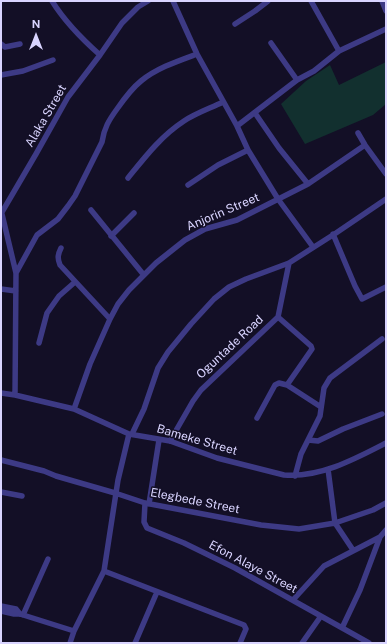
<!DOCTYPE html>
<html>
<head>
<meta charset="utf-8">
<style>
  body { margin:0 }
  #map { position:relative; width:387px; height:644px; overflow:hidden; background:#130f26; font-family:"Public Sans",sans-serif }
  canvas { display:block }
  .frame { position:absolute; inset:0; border:2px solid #d9d4ff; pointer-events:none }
  .north { position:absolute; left:16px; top:16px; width:40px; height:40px; -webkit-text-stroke:3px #130f26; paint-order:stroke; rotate:0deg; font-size:11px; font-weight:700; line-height:16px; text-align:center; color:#d9d4ff }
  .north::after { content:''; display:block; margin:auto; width:14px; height:18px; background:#d9d4ff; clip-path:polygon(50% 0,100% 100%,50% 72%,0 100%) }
</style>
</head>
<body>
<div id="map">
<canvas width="387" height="644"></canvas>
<div class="frame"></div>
<div class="north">N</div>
</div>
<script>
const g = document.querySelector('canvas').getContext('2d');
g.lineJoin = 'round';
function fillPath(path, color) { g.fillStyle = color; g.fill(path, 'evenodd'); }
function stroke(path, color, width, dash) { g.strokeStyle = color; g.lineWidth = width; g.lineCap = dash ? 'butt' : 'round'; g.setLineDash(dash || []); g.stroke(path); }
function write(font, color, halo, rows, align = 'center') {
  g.font = font + ' "Public Sans",sans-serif'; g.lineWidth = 3; g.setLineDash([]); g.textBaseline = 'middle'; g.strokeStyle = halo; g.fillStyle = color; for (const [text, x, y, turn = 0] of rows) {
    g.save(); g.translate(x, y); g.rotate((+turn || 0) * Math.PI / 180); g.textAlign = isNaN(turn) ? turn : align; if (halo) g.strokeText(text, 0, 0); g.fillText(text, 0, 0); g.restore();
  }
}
fillPath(new Path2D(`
  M 386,62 L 386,104 L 373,115 L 305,144 L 281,104 L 306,81 L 330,65 L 339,85 Z`), '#12302f');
stroke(new Path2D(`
  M 52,1 C 65,22 82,39 100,55
  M 173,1 L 197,54 L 237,126 L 248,150 L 278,199 L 313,247
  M 311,1 L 339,51
  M 382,1 L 386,11
  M 235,24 L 255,11 L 268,1
  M 271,43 L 297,80
  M 1,44 L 5,47 L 20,44
  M 1,75 L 23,71 L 53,60
  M 255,113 L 279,148 L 308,184
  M 237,126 L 297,80 L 314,71 L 339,51 L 386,29
  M 358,133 L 365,145 L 386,174
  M 128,178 C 145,157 161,136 184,121 C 196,113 211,108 223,102
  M 188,185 L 218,165 L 248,150
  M 1,210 L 16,273 L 15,395
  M 91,210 L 143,274
  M 2,212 L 36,154 L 68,97 L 100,55 L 122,23 L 138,7 L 148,1
  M 333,234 L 355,286 L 362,299 L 386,287
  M 111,236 L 134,213
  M 61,248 C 58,254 57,258 60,265 L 110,319
  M 16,273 L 37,235 L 58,219 L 68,206 L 75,196 L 102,142 C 104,128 109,120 117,109 C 124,99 131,89 141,81 C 157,68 178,61 197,54
  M 1,289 L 16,291
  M 278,317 L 311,346 L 312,349 L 287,385
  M 39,343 L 47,313 L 59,296 L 75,282
  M 1,393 L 15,395 L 74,409 L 129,434 L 170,441 L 217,458 L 284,475 C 320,478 355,459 386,443
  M 74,409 L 90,364 L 110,319 L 118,304 L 129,290 L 156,263 L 185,240 L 205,229 L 237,220 L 308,184 L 365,145
  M 257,418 L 275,385 L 279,383 L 287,385 L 321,407
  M 132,434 L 144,409 L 158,368 L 168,352 L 191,324 L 214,299 L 229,287 L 246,279 L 289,263 L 336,233 L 386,199
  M 308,440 L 318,441 L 343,429 L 382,414
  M 170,441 L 193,401 L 201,390 L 278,317 L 289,263
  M 1,460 L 44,471 L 56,476 L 115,493 L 145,503 L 261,525 L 299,529 L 335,523 L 373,510 L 386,503
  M 328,469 L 335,523 L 353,550
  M 295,476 L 301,454 L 320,416 L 324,388 L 330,378 L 382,339
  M 1,492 L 22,496
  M 145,503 L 144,522 L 147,528 L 184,543 L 235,568 L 369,643
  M 149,504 L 159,440
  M 104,571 L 244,625 L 246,629 L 240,643
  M 293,600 L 324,566 L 380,537 L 386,530
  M 1,606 L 16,609 L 20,614
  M 1,611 L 14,614 L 20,614 L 74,631
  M 23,615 L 48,559
  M 342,628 L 360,590 L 380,537
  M 70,643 L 74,631 L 104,571 L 118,480 L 129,434
  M 135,643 L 157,592
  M 302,643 L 321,616`), '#3d3a85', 5.5);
write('12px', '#d9d4ff', '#130f26', [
  ["Alaka Street",46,116,-60],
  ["Anjorin Street",223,212,-23],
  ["Oguntade Road",230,347,-43],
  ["Bameke Street",197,440,16],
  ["Elegbede Street",195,501,11],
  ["Efon Alaye Street",253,567,28]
]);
</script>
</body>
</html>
